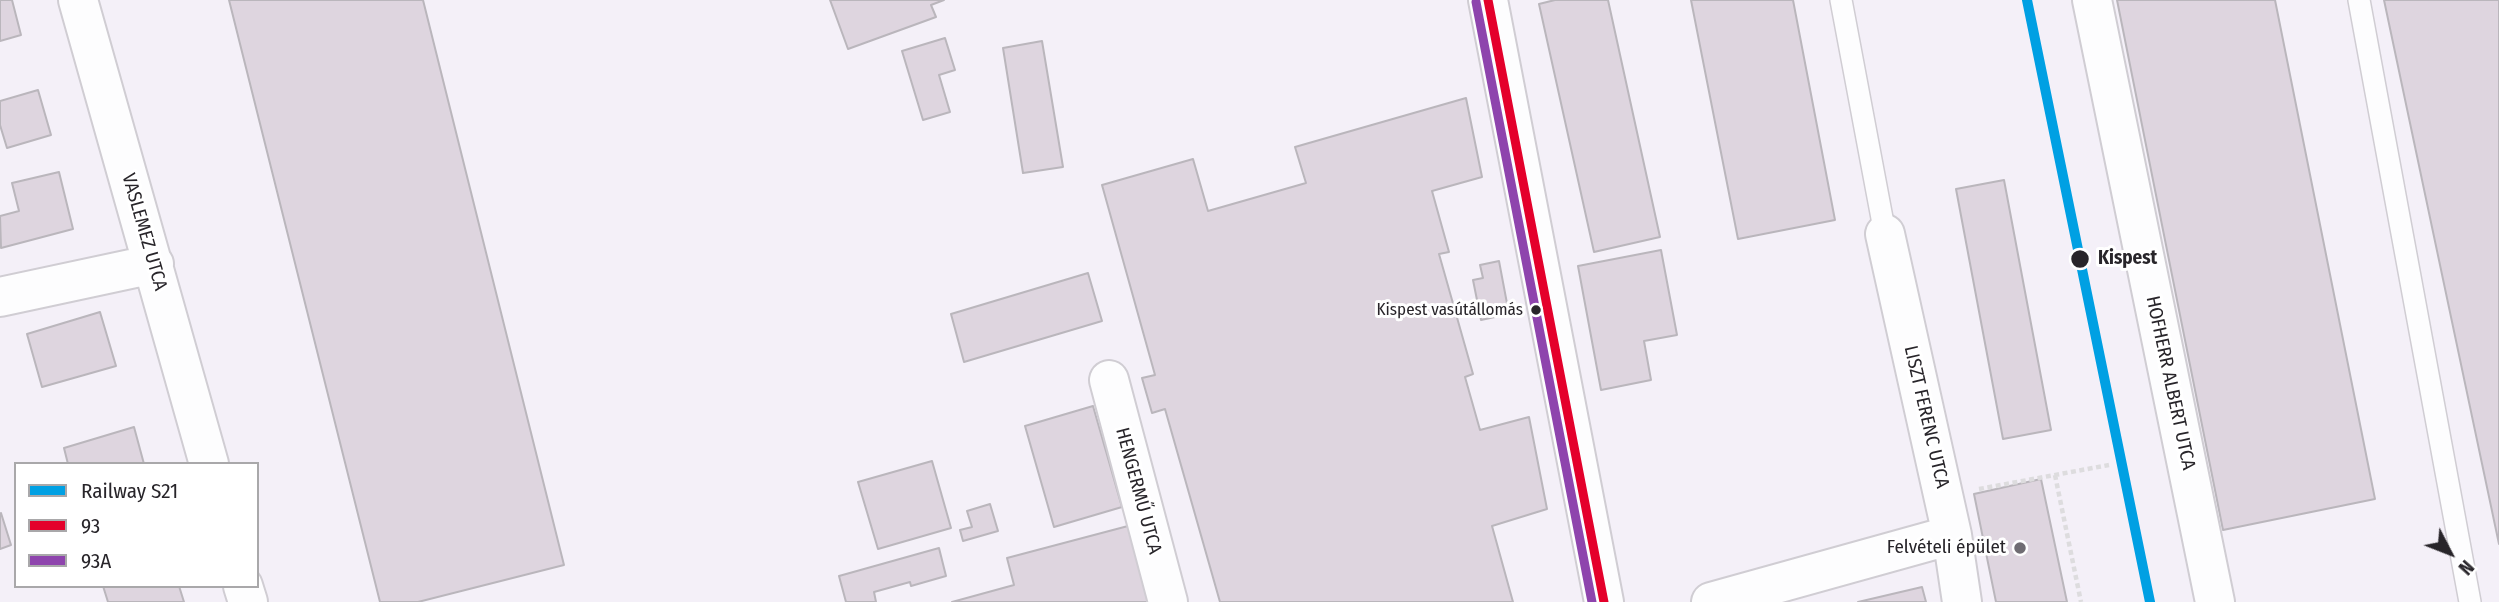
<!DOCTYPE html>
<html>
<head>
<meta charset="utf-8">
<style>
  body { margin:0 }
  #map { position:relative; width:2499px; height:602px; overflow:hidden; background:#f4f0f8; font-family:"Fira Sans Condensed",sans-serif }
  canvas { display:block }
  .legend { position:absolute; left:14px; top:462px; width:245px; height:126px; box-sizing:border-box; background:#fff; border:2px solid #a9a8aa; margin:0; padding:9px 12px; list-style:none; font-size:21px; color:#28252a }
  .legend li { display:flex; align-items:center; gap:14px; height:35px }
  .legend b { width:35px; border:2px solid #a9a8aa }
  .north { position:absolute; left:2415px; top:518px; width:70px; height:70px; -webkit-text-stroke:5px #fff; paint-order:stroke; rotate:132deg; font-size:19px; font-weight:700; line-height:28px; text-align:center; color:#28252a }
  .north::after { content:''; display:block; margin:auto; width:24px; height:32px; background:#28252a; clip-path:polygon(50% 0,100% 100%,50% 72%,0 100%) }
</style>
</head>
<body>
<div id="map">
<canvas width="2499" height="602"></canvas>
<ul class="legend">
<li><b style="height:9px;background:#00a0e3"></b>Railway S21</li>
<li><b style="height:9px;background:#e4002b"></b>93</li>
<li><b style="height:9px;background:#8e44ad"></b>93A</li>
</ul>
<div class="north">N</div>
</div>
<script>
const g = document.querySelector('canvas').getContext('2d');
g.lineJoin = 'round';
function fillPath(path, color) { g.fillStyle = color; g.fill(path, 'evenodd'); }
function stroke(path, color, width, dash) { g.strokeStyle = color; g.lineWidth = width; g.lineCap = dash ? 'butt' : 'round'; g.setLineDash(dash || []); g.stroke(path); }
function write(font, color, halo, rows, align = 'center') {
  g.font = font + ' "Fira Sans Condensed",sans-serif'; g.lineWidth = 6; g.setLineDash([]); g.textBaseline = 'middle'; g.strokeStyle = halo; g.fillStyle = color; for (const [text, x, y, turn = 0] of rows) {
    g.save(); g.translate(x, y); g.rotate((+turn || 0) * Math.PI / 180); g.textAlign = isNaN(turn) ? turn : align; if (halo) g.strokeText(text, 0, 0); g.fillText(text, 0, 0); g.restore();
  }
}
const building = new Path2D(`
  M 0,0 L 12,0 L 21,35 L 0,41 Z
  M 229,0 L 423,0 L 564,565 L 418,602 L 380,602 Z
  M 830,0 L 944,0 L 931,5 L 936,17 L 848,49 Z
  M 1555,0 L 1608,0 L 1660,237 L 1594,252 L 1539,4 Z
  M 1691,0 L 1793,0 L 1835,220 L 1738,239 Z
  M 2117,0 L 2275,0 L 2375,499 L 2223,530 Z
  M 2384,0 L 2499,0 L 2499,544 Z
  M 945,38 L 955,70 L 939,75 L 950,112 L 923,120 L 902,51 Z
  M 1042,41 L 1063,167 L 1023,173 L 1003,48 Z
  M 38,90 L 51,135 L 7,148 L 0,125 L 0,101 Z
  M 1466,98 L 1482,177 L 1432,191 L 1449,252 L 1439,254 L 1473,374 L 1465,377 L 1480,430 L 1529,417 L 1547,509 L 1492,526 L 1513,602 L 1220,602 L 1165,409 L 1152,413 L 1142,378 L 1155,375 L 1102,185 L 1193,159 L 1208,211 L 1306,183 L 1295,147 Z
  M 59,172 L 73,229 L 1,248 L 0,216 L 19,211 L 12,183 Z
  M 2004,180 L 2051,430 L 2003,439 L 1956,189 Z
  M 1661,250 L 1677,335 L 1644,341 L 1651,380 L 1601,390 L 1578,266 Z
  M 1499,261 L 1509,314 L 1481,320 L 1473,280 L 1483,278 L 1480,265 Z
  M 1088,273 L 1102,321 L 964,362 L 951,314 Z
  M 100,312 L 116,366 L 42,387 L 27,334 Z
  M 1093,406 L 1122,507 L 1054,527 L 1025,426 Z
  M 134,427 L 144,464 L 68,464 L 64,448 Z
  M 932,461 L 951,528 L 878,549 L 858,482 Z
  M 2041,479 L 2067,602 L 1996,602 L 1974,494 Z
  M 990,504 L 998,531 L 963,541 L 960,530 L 972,527 L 967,511 Z
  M 1,513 L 11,545 L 0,549 L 0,514 Z
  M 1128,526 L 1149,602 L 952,602 L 1014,585 L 1007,558 Z
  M 939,548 L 946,576 L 911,586 L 910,582 L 874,592 L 876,602 L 846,602 L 839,576 Z
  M 103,586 L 179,586 L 184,602 L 108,602 Z
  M 1922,587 L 1926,602 L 1858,602 Z`);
fillPath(building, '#ded5df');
stroke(building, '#bab6bc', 2);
const lane = new Path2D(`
  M 1841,0 L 1885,234
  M 2359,0 L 2470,602`);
const street = new Path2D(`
  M 78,0 L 209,464
  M 1488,0 L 1604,602
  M 2092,0 L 2215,602
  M 1885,234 L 1952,535 L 1962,602
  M 0,297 L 154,264
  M 1109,380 L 1168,602
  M 243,586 L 248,602
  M 1711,602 L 1952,535`);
stroke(lane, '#d0cdd3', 24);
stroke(street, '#d0cdd3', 42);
stroke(new Path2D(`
  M 2055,475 L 2081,602
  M 1979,489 L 2109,465`), '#dddcde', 4.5, [5, 3.5]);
stroke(lane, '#fdfdfe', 21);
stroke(street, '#fdfdfe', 38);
stroke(new Path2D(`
  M 1488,0 L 1604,602`), '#e4002b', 9);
stroke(new Path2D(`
  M 1476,2 L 1592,602`), '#8e44ad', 9);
stroke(new Path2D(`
  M 2027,0 L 2150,602`), '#00a0e3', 10);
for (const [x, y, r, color] of [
  [2080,259,10,"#28252a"],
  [1536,310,6,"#28252a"],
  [2020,548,7,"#6f6c72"]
]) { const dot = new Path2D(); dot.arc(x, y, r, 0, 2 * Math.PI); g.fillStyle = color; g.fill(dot); stroke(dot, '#fff', 2.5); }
write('17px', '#28252a', '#fff', [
  ["Kispest vasútállomás",1523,310]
], 'right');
write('19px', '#28252a', '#fff', [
  ["VASLEMEZ UTCA",144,232,74],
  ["HOFHERR ALBERT UTCA",2170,383,78],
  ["LISZT FERENC UTCA",1926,417,77],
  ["HENGERMŰ UTCA",1138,491,75]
]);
write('bold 19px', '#28252a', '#fff', [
  ["Kispest",2098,259]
], 'left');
write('19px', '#28252a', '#fff', [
  ["Felvételi épület",2006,548]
], 'right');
</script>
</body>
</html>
